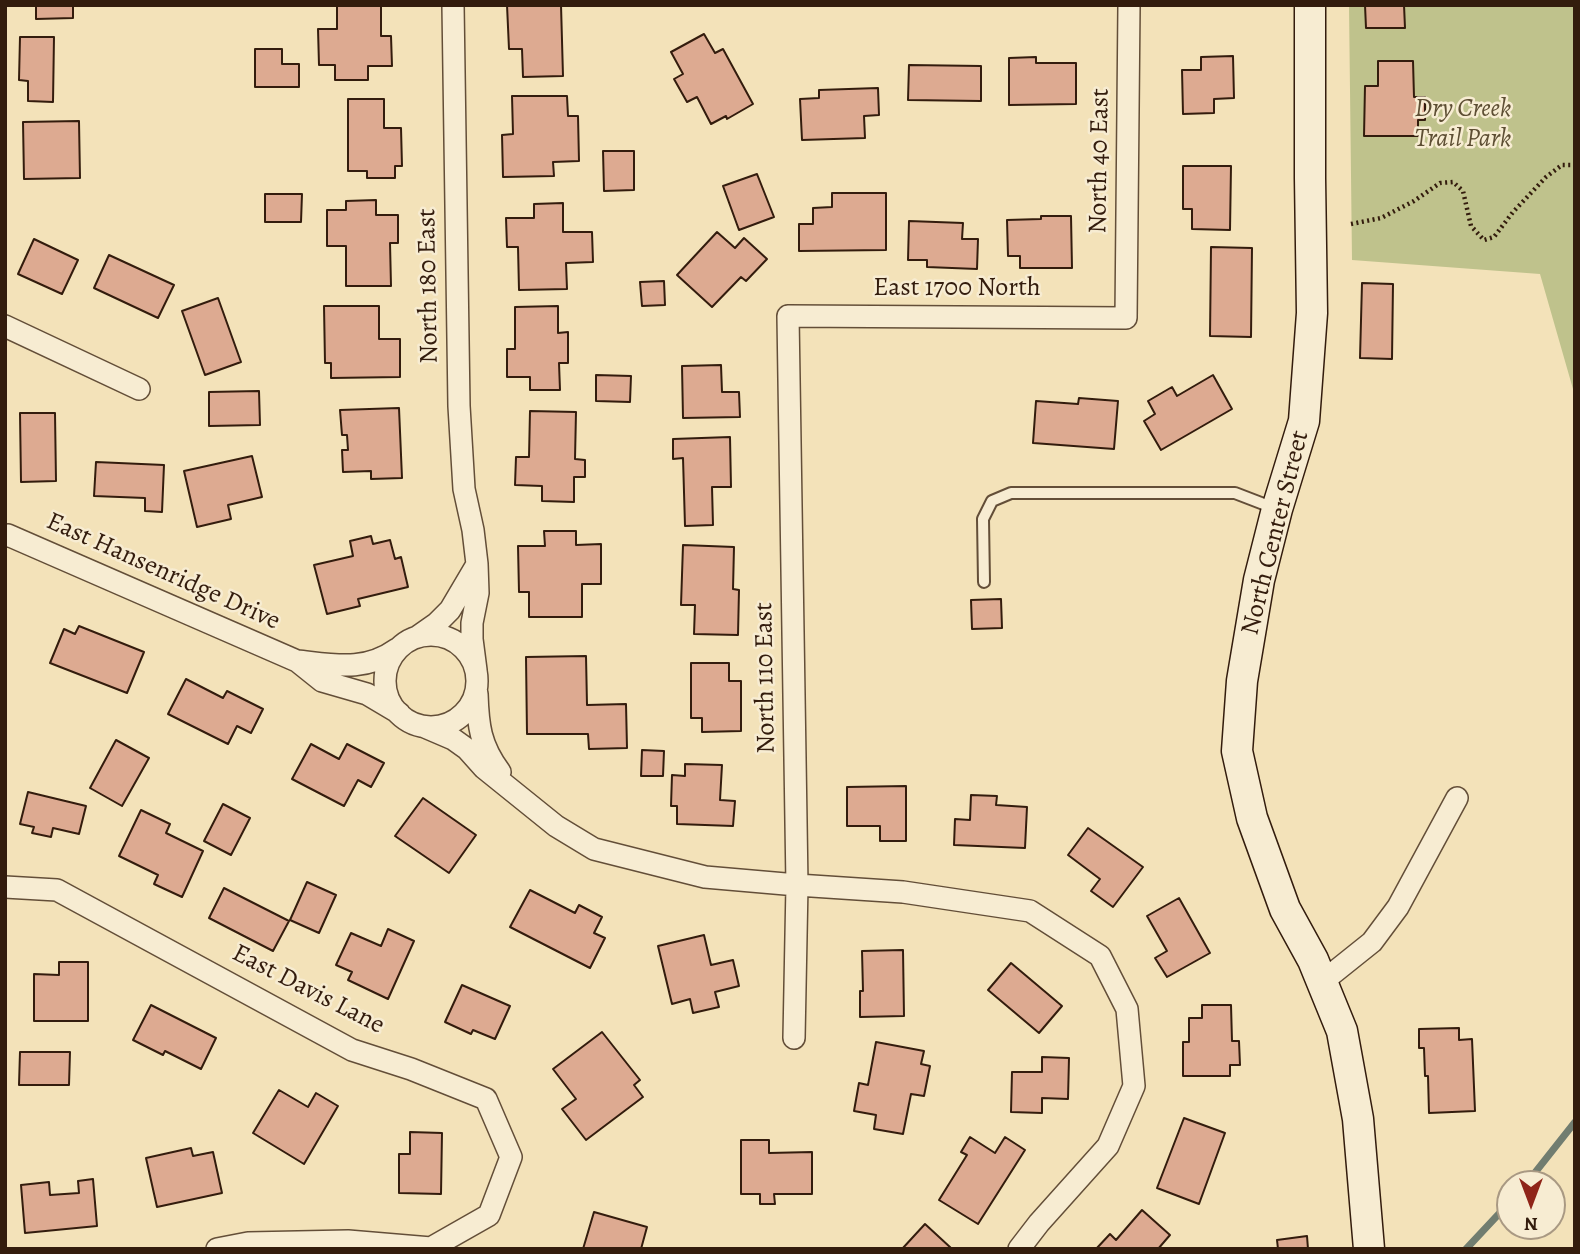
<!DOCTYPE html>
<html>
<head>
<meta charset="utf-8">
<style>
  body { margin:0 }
  #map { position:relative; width:1580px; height:1254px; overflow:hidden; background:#f3e2b9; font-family:Alegreya,serif }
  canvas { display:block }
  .frame { position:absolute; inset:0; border:7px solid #331c0d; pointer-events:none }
  .north { position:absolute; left:1496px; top:1170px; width:70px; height:70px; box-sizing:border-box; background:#f7ecd2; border:2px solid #a99983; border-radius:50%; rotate:180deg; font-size:19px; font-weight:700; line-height:28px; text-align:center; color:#331c0d }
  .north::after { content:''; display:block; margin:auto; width:24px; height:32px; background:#8f2418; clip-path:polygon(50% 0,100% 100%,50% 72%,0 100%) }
</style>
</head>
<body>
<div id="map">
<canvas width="1580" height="1254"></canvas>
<div class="frame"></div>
<div class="north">N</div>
</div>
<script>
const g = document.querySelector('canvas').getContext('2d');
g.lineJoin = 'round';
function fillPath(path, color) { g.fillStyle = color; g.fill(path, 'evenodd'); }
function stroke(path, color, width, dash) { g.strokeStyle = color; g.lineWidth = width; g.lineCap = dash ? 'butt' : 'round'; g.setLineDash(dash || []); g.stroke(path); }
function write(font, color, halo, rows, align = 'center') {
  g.font = font + ' Alegreya,serif'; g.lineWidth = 5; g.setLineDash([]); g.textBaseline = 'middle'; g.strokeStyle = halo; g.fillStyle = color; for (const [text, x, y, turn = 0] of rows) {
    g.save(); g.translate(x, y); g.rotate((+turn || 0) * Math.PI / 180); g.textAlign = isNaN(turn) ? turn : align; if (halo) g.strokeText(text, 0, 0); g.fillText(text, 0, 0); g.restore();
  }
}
fillPath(new Path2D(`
  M 1349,5 L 1575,5 L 1575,396 L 1540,274 L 1352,260 Z`), '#bfc28c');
stroke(new Path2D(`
  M 1526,1184 L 1575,1122
  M 1466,1249 L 1510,1202`), '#717d70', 7);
const building = new Path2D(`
  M 36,5 L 73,5 L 73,18 L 36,19 Z
  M 337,5 L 381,5 L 381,36 L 391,36 L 392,66 L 368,66 L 368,80 L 335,80 L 335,65 L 319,65 L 318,29 L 337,29 Z
  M 507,5 L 561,5 L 563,76 L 523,77 L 522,49 L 509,49 Z
  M 1365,5 L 1404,5 L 1405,28 L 1366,28 Z
  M 704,34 L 715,53 L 723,49 L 753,104 L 727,119 L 726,116 L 711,124 L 697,97 L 687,102 L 674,79 L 683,74 L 671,52 Z
  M 20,37 L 54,37 L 53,102 L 28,101 L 28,81 L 19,80 Z
  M 255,49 L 282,49 L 282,64 L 299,64 L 299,87 L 255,87 Z
  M 1233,56 L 1234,98 L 1214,99 L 1214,113 L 1183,114 L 1182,70 L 1201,70 L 1201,57 Z
  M 1036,57 L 1036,63 L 1076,63 L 1076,104 L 1009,105 L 1009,58 Z
  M 1378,61 L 1413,61 L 1414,97 L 1425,97 L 1425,120 L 1418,120 L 1418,136 L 1364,136 L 1365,86 L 1378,86 Z
  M 909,65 L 981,66 L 981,101 L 908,100 Z
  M 878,88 L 879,115 L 864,116 L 865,138 L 802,140 L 800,99 L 819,98 L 819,90 Z
  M 512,96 L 567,96 L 568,116 L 578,116 L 579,161 L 553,162 L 554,176 L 503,177 L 502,135 L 513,134 Z
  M 348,99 L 384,99 L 384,128 L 401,128 L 402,166 L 395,166 L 395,178 L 367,178 L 367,171 L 348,171 Z
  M 79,121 L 80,178 L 24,179 L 23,122 Z
  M 603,151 L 634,151 L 634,190 L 604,191 Z
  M 1183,166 L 1231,166 L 1230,230 L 1192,229 L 1192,209 L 1183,209 Z
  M 757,174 L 774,217 L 739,230 L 723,186 Z
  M 832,193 L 886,193 L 886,250 L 799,251 L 799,224 L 813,224 L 813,208 L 832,207 Z
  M 265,194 L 302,194 L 301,222 L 265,222 Z
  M 376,200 L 376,215 L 398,215 L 398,243 L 390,243 L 391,286 L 346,286 L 346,246 L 327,246 L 327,210 L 346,210 L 346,201 Z
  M 563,203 L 563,232 L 592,232 L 593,262 L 566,263 L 567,289 L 519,290 L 518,247 L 507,247 L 506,218 L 534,218 L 534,204 Z
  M 1041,216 L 1071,216 L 1072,268 L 1020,268 L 1020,256 L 1008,256 L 1007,220 L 1041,219 Z
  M 909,221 L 963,223 L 962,239 L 978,239 L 977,269 L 927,267 L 927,260 L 908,260 Z
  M 717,232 L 735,248 L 744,238 L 767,259 L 746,281 L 741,277 L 712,307 L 677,275 Z
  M 34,239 L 78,260 L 62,294 L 18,274 Z
  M 1211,247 L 1252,248 L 1251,337 L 1210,336 Z
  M 109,255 L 174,285 L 158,318 L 94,288 Z
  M 664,281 L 665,305 L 642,306 L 640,282 Z
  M 1362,283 L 1393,284 L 1392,359 L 1360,358 Z
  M 218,298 L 241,362 L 205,375 L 182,311 Z
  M 324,306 L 379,306 L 379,339 L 400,339 L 400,377 L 331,378 L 331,363 L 325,363 Z
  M 558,306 L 558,333 L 568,332 L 568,363 L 559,363 L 560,390 L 530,390 L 530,377 L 507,377 L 507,349 L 515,349 L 515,307 Z
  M 721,365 L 722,392 L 739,392 L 740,417 L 683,418 L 682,366 Z
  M 596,375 L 631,376 L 630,402 L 596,401 Z
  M 1213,375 L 1232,409 L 1161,450 L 1144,421 L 1155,414 L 1148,401 L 1172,387 L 1177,396 Z
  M 259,391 L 260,425 L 209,426 L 209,392 Z
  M 1079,398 L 1118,401 L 1114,449 L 1033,443 L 1036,401 L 1078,404 Z
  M 399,408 L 402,478 L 371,479 L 371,471 L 343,472 L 342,450 L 348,450 L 347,435 L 342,435 L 340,410 Z
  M 530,411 L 576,412 L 575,459 L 585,460 L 585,477 L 574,477 L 574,502 L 542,501 L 542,486 L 515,485 L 516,457 L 529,457 Z
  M 20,413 L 55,413 L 56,481 L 21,482 Z
  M 730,437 L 731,487 L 712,487 L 713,525 L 685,526 L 683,458 L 673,459 L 673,439 Z
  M 252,456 L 262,497 L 228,505 L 231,519 L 197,527 L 184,471 Z
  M 96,462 L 164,465 L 162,512 L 145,511 L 145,498 L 94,496 Z
  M 544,531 L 576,531 L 576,545 L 601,544 L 601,584 L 582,584 L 582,617 L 529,617 L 529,592 L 519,592 L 518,546 L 545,546 Z
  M 371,536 L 373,544 L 390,540 L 395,559 L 401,557 L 408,587 L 358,599 L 360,606 L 327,614 L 314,565 L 353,556 L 350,541 Z
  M 683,545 L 734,547 L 733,589 L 739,590 L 738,635 L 694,634 L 695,605 L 681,605 Z
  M 1001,599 L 1002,628 L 972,629 L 971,600 Z
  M 79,626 L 144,652 L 127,693 L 50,663 L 64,629 L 75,634 Z
  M 586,656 L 587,705 L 626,704 L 627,748 L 589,749 L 588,734 L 527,734 L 526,657 Z
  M 691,663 L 729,663 L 729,681 L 741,681 L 741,731 L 702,732 L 702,718 L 691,718 Z
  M 186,679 L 223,698 L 227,691 L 263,709 L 251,733 L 237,726 L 228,744 L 168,714 Z
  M 116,740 L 149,758 L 122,806 L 90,788 Z
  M 311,744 L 339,759 L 347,744 L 384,763 L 371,787 L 358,780 L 344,806 L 292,779 Z
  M 642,750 L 664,751 L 663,776 L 641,776 Z
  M 685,764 L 722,765 L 720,800 L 735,801 L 733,826 L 677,824 L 677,806 L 671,806 L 672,775 L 685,776 Z
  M 906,786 L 906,841 L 880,841 L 880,826 L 847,826 L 847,787 Z
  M 28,792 L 86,806 L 79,834 L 53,828 L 51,837 L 32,833 L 34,827 L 20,824 Z
  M 971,795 L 997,796 L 996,805 L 1027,807 L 1025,848 L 954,845 L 955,819 L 970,820 Z
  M 423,798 L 476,835 L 449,873 L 395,836 Z
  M 223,804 L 250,818 L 231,855 L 204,841 Z
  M 141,810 L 170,824 L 166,833 L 203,851 L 182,897 L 154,884 L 158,875 L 119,856 Z
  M 1088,828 L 1143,867 L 1113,907 L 1091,891 L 1100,879 L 1068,855 Z
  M 307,882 L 336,895 L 319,933 L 290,920 Z
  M 224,888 L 289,921 L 273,951 L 209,918 Z
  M 530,890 L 575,913 L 579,905 L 602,917 L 594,933 L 605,938 L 590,968 L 510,927 Z
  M 1179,898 L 1210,953 L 1167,977 L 1155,958 L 1167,951 L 1147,916 Z
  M 388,929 L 414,941 L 388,999 L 348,980 L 352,972 L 336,965 L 351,933 L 381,946 Z
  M 704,935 L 711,965 L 733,960 L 739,986 L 715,992 L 719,1007 L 693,1013 L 690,999 L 672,1004 L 658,946 Z
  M 903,950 L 904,1016 L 860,1017 L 860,991 L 863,991 L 862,951 Z
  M 59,962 L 88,962 L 88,1021 L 34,1021 L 34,974 L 59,975 Z
  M 1011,963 L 1062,1006 L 1039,1033 L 988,990 Z
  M 462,985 L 510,1006 L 495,1039 L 473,1030 L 471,1034 L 445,1022 Z
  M 151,1005 L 216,1038 L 201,1069 L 165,1051 L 163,1055 L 133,1040 Z
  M 1202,1005 L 1231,1005 L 1232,1041 L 1239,1041 L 1240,1065 L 1230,1065 L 1230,1076 L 1183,1076 L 1183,1042 L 1189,1042 L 1189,1018 L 1202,1018 Z
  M 1459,1028 L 1459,1040 L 1472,1039 L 1475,1111 L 1429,1113 L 1428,1076 L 1425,1076 L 1424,1048 L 1419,1048 L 1419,1029 Z
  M 602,1032 L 640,1080 L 634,1085 L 643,1097 L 586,1140 L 562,1109 L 576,1099 L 553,1069 Z
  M 876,1042 L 924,1051 L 921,1064 L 930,1066 L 924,1096 L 911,1094 L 903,1134 L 874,1129 L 876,1115 L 854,1111 L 859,1083 L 868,1085 Z
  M 20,1052 L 70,1052 L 69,1085 L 19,1085 Z
  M 1042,1057 L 1069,1058 L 1068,1099 L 1042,1098 L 1042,1113 L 1011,1112 L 1012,1072 L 1042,1072 Z
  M 279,1090 L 308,1107 L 316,1093 L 338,1106 L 304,1164 L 253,1133 Z
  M 1184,1118 L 1225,1133 L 1199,1204 L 1157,1188 Z
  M 410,1132 L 442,1133 L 441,1194 L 399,1193 L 399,1154 L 410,1154 Z
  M 970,1137 L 995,1153 L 1005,1137 L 1025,1150 L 978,1224 L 939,1200 L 967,1155 L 961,1152 Z
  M 741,1140 L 769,1140 L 769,1153 L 812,1152 L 812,1194 L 774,1194 L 775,1204 L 760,1204 L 760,1194 L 741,1194 Z
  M 191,1148 L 193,1156 L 213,1152 L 222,1193 L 157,1207 L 146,1158 Z
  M 93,1179 L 97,1226 L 25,1233 L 21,1185 L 49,1182 L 50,1195 L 79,1193 L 78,1181 Z
  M 1142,1210 L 1170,1235 L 1158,1249 L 1096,1249 L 1110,1234 L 1116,1240 Z
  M 594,1212 L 647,1227 L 641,1249 L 583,1249 Z
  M 925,1224 L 951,1248 L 950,1249 L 902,1249 Z
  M 1307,1236 L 1308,1249 L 1278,1249 L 1277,1240 Z`);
fillPath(building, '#ddaa91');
stroke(building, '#331c0d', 2);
const lane = new Path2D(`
  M 984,582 L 983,519 L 992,501 L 1011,493 L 1235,493 L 1274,508`);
const street = new Path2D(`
  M 453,5 L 459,406 L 464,489 L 473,530 L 477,564 L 478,593 L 472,623 L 472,639 L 476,670
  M 5,326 L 139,389
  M 5,536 L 8,535 L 297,661 L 322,681 L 367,694 L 399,713
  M385 681a46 46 0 1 1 92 0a46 46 0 1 1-92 0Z
  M 417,637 L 437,623 L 450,610 L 476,566
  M 297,661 C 335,665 365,672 397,649
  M 477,694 C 478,725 480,745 500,772
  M 425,727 L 453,739 L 467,749 L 484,768 L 556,826 L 594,849 L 705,877 L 797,885 L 903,892 L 1030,911 L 1100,956 L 1127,1009 L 1134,1086 L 1108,1146 L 1039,1223 L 1019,1249
  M 5,887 L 57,890 L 352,1050 L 411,1069 L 486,1099 L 511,1157 L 489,1215 L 431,1248 L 348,1241 L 248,1243 L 217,1249
  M 1322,982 L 1372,942 L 1398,907 L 1457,798
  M 794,1038 L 797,885 L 788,316 L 1126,318 L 1129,5`);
const secondary = new Path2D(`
  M 1310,5 L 1310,178 L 1312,313 L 1304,421 L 1277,509 L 1259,580 L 1242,681 L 1237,751 L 1252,818 L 1285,909 L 1313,960 L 1342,1031 L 1358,1119 L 1369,1249`);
stroke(lane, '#634e38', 14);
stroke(street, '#634e38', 24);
stroke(secondary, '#331c0d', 33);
stroke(new Path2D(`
  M 1351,224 L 1381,218 L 1414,201 L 1440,183 L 1453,182 L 1463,191 L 1471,226 L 1484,240 L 1494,237 L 1513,212 L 1546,177 L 1562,165 L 1575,165`), '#331c0d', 4.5, [2, 3.5]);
stroke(lane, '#f7ecd2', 10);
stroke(street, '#f7ecd2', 21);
stroke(secondary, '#f7ecd2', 30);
write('italic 26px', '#5d4e33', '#f7ecd2', [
  ["Dry Creek",1463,110],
  ["Trail Park",1463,140]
]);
write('26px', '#331c0d', '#f7ecd2', [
  ["North 40 East",1100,161,-89],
  ["North 180 East",429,286,-91],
  ["East 1700 North",957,289],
  ["North Center Street",1276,533,-76],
  ["East Hansenridge Drive",163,572,24],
  ["North 110 East",766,678,-91],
  ["East Davis Lane",308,990,27]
]);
</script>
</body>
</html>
